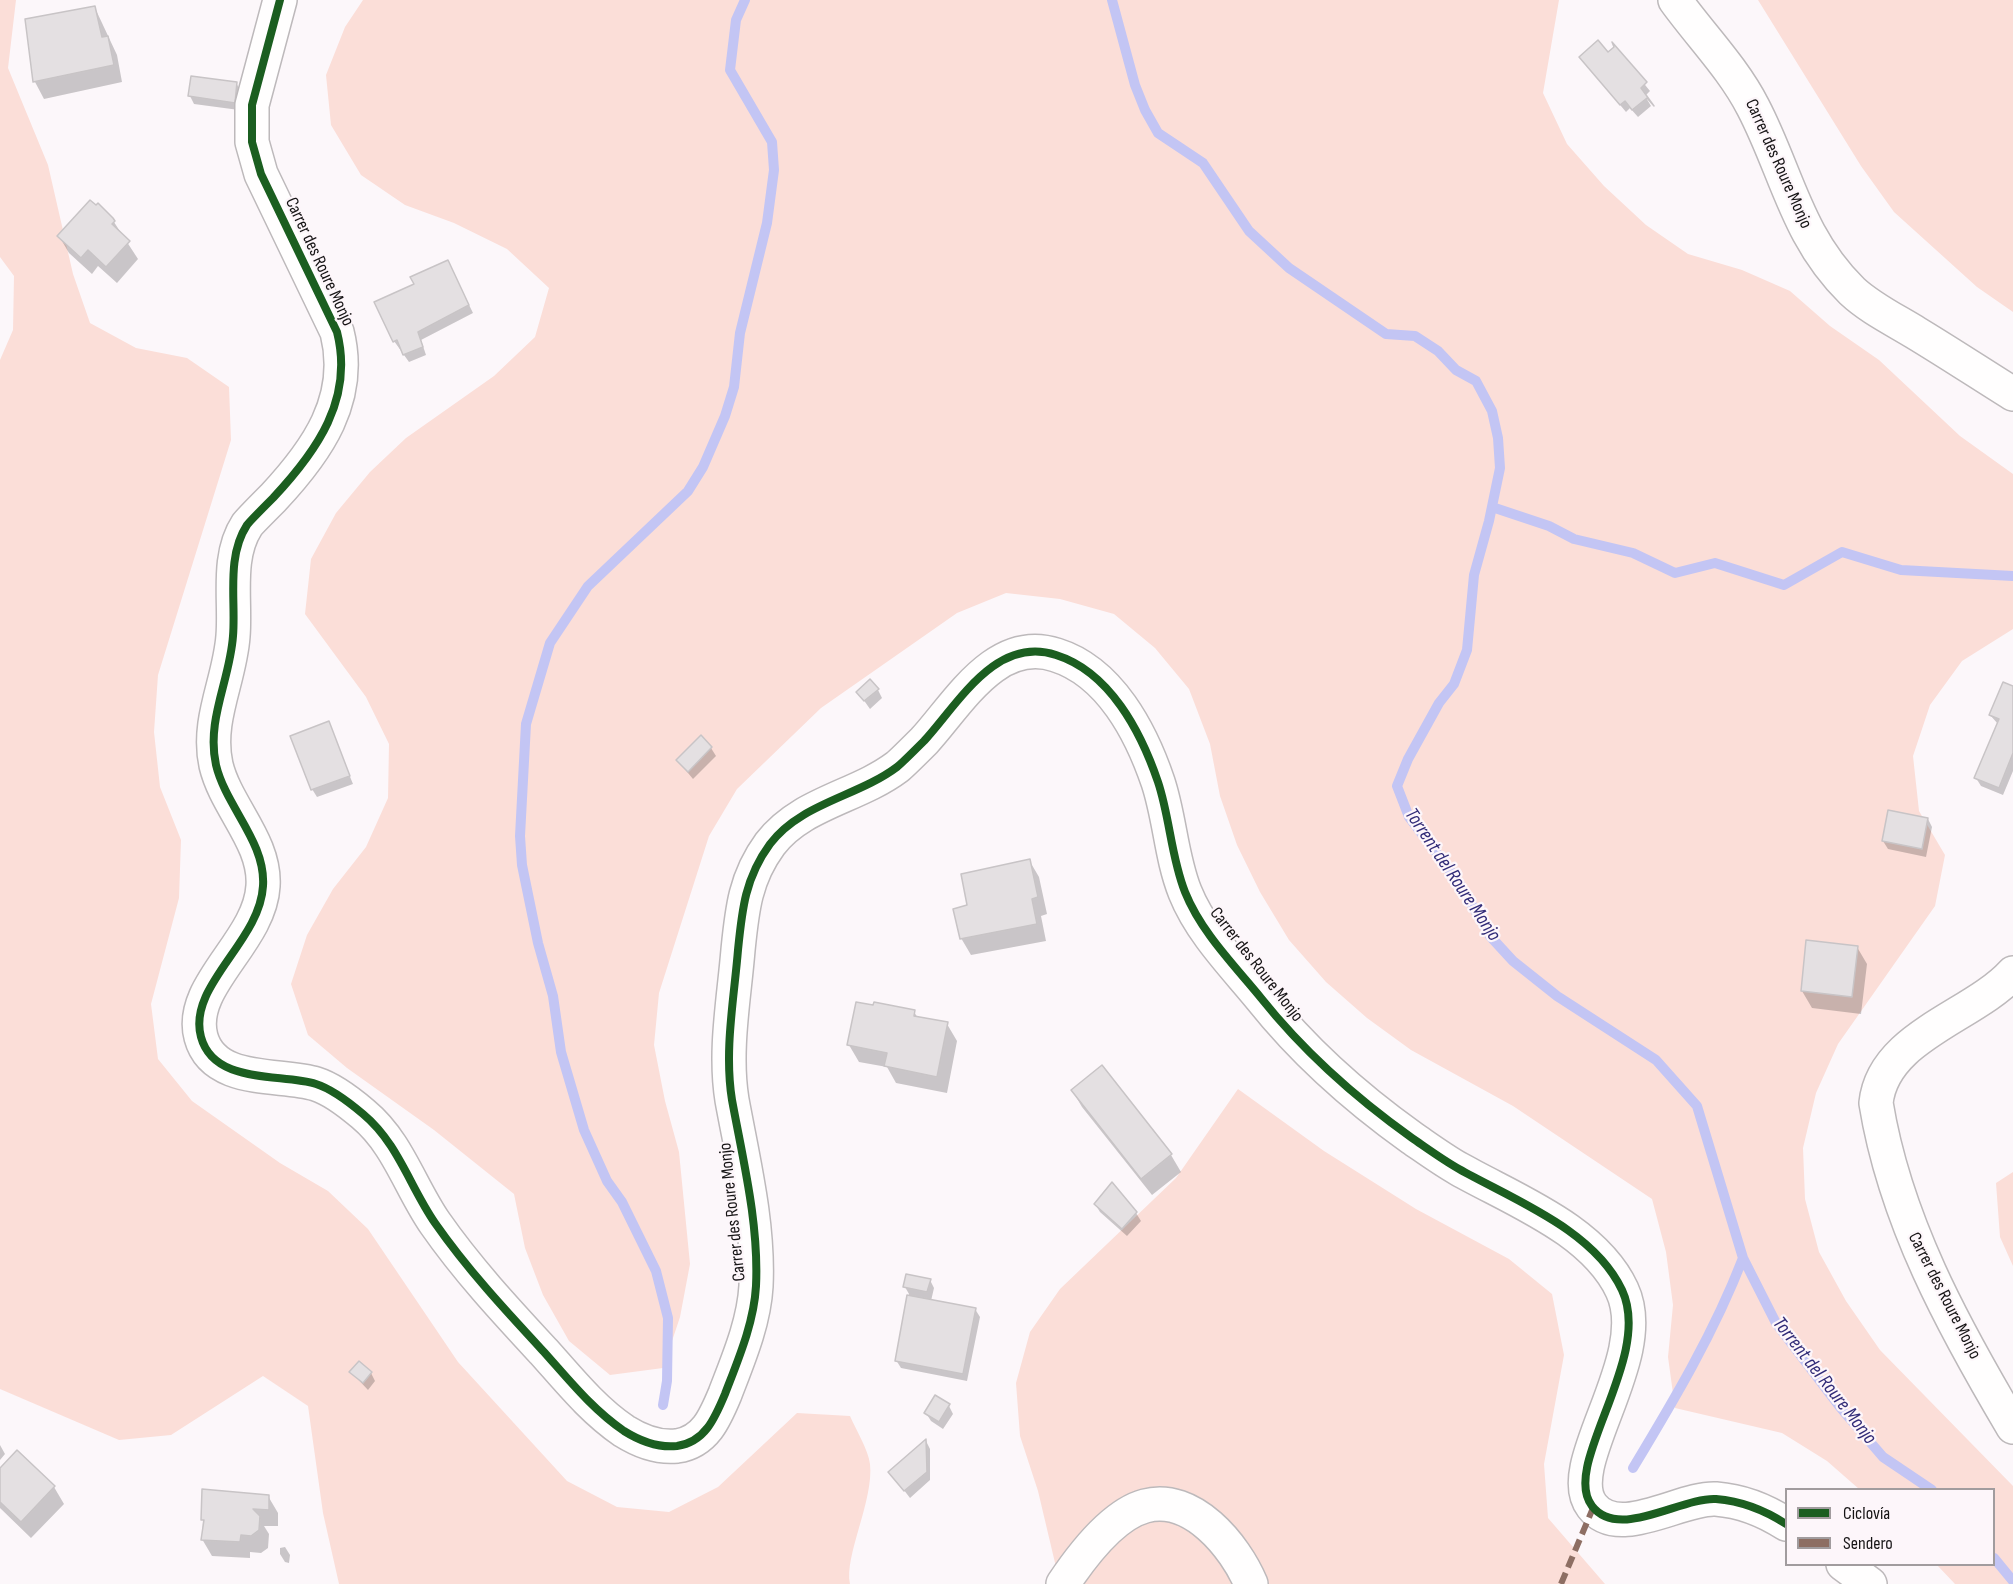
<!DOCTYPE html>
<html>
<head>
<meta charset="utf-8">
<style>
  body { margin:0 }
  #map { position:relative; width:2013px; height:1584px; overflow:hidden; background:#fcf7fa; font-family:"Sofia Sans Condensed",sans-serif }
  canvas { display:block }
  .legend { position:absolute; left:1785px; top:1488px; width:210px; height:78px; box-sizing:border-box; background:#fdf6fa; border:2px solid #a19c9e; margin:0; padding:8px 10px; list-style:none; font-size:18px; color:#161415 }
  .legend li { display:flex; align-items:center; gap:12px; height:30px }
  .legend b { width:30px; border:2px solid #a19c9e }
</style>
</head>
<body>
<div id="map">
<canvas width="2013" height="1584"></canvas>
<ul class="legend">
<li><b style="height:8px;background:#1b5e20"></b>Ciclovía</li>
<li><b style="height:8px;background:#8d6e63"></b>Sendero</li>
</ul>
</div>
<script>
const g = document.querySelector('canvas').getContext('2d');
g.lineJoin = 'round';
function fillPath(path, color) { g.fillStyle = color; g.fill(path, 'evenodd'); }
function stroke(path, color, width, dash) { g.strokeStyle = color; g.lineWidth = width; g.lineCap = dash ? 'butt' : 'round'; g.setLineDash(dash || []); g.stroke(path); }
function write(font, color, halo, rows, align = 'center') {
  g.font = font + ' "Sofia Sans Condensed",sans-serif'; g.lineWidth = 4.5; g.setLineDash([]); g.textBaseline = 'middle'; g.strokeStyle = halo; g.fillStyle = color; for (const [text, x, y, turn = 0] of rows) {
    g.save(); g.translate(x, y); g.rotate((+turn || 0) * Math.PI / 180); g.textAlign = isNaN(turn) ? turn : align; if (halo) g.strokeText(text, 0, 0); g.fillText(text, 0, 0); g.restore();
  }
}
fillPath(new Path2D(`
  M 0,0 L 16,0 L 8,68 L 48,165 L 73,274 L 90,323 L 136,348 L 187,358 L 229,387 L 231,440 L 158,675 L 154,732 L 160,787 L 181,840 L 179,898 L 151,1004 L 158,1059 L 192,1101 L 280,1163 L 328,1191 L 368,1229 L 458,1362 L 567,1481 L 617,1507 L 669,1512 L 718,1487 L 797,1413 L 850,1416 C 856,1430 868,1449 870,1464 C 874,1500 844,1556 850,1584 L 339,1584 L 323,1513 L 308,1406 L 263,1376 L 171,1435 L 119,1440 L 0,1389 L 0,360 L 13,330 L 14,276 L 0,257 Z
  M 363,0 L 1559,0 L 1543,93 L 1567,144 L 1604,186 L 1646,225 L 1688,254 L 1742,270 L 1790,291 L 1830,326 L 1879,360 L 1960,436 L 2013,474 L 2013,629 L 1962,661 L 1930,705 L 1913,756 L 1919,811 L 1945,855 L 1935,906 L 1838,1044 L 1816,1093 L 1803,1148 L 1805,1199 L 1819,1252 L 1846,1301 L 1880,1350 L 2013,1486 L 2013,1584 L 1955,1584 L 1937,1565 L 1994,1564 L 1994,1490 L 1859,1489 L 1827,1461 L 1782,1433 L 1675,1408 L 1668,1357 L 1673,1305 L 1666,1252 L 1652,1199 L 1513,1106 L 1411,1050 L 1367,1018 L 1326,982 L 1289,940 L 1260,892 L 1237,845 L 1220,796 L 1210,744 L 1189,689 L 1155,648 L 1114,614 L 1060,599 L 1006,593 L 957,613 L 821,708 L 737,789 L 709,836 L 659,993 L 654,1045 L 665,1101 L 679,1152 L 690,1264 L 680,1317 L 663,1368 L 610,1375 L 569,1341 L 543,1295 L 525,1248 L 514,1194 L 434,1130 L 347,1068 L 308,1035 L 291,984 L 307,935 L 333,889 L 366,847 L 388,798 L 389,744 L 366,697 L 305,614 L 311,559 L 336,513 L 370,472 L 406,438 L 494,376 L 535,337 L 549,288 L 507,249 L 454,223 L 405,205 L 361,175 L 331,125 L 326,75 L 345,27 Z
  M 1758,0 L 2013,0 L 2013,312 L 1977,287 L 1894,212 L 1861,166 Z
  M 1238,1089 L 1324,1151 L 1416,1209 L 1509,1259 L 1552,1294 L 1564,1355 L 1544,1464 L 1548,1518 L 1605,1584 L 1060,1584 L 1038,1491 L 1020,1436 L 1016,1383 L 1030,1332 L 1060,1289 L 1176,1178 Z
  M 2013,1172 L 2013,1266 L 2000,1237 L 1996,1183 Z`), '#fbded8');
fillPath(new Path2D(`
  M 95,8 L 117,55 L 122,82 L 44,99 L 35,82 L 27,20 Z
  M 1615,48 L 1650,91 L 1645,96 L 1651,106 L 1638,117 L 1630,108 L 1626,112 L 1581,58 L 1608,54 Z
  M 236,83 L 241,91 L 239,110 L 194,104 L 190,96 Z
  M 112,219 L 138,259 L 117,283 L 98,266 L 92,274 L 69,253 L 59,236 Z
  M 452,270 L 473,313 L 421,340 L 426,355 L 409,362 L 394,341 L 416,285 Z
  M 2013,688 L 2013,771 L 2003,795 L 1981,786 L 1976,778 L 1998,724 L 1990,715 Z
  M 878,690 L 882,698 L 870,709 L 858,692 Z
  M 328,723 L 353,784 L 317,797 L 312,789 Z
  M 711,748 L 716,756 L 693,779 L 678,761 Z
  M 1928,819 L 1932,827 L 1926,857 L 1888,849 L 1883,841 Z
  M 1029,860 L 1039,877 L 1047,914 L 1041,916 L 1046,941 L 971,955 L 961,938 L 969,906 Z
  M 1857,947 L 1867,964 L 1861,1014 L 1812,1008 L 1802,991 Z
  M 914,1012 L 918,1018 L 947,1024 L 957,1041 L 947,1093 L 896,1083 L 887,1067 L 859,1062 L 849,1045 Z
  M 1102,1067 L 1171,1155 L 1181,1172 L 1152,1195 L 1082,1107 L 1072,1090 Z
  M 1095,1204 L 1136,1213 L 1141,1221 L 1127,1236 L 1100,1212 Z
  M 930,1280 L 934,1288 L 931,1301 L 975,1309 L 980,1317 L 967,1381 L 901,1368 L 896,1360 L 909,1294 L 905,1287 Z
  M 351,1372 L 371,1373 L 375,1381 L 368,1390 Z
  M 949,1406 L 953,1414 L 943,1429 L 931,1421 L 926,1413 Z
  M 926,1441 L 930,1449 L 930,1480 L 910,1498 L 890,1472 Z
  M 0,1445 L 5,1454 L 0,1460 Z
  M 17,1452 L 54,1487 L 64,1504 L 31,1538 L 0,1508 L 0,1471 Z
  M 268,1496 L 278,1513 L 278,1526 L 264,1526 L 269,1534 L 268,1548 L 261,1553 L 250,1552 L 250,1558 L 212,1556 L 202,1539 L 203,1519 Z
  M 285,1547 L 290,1555 L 289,1563 L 285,1562 L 280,1554 L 280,1548 Z`), '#0003');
stroke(new Path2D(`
  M 1112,0 L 1135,85 L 1145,110 L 1158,133 L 1203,163 L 1249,231 L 1289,268 L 1386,334 L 1415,336 L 1438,351 L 1456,370 L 1476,381 L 1492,411 L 1498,438 L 1500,468 L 1489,521 L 1474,575 L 1467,650 L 1454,684 L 1439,703 L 1408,759 L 1397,786 L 1409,817 L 1458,881 L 1490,936 L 1513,961 L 1557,996 L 1656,1060 L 1697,1106 L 1743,1258 L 1776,1323 L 1840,1407 L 1883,1457 L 1932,1490
  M 1492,507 L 1549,526 L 1574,539 L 1633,553 L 1675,573 L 1715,563 L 1784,585 L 1842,552 L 1901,570 L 2013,576
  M 663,1405 L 667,1381 L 668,1318 L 656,1271 L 622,1202 L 607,1181 L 584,1130 L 561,1052 L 553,996 L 538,943 L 522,865 L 520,836 L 526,724 L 550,643 L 588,586 L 688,491 L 703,467 L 725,416 L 734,387 L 740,333 L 767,223 L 774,170 L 772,142 L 730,70 L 736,20 L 745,0
  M 1633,1468 C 1674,1400 1714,1333 1743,1258
  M 1994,1558 L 2013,1581`), '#c3c5f4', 10);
const building = new Path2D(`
  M 95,6 L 102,37 L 108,36 L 114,65 L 33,82 L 25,19 Z
  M 1598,40 L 1608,52 L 1614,47 L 1612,42 L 1647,82 L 1641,88 L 1654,106 L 1647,98 L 1632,110 L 1625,101 L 1620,105 L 1579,57 Z
  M 191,76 L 237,82 L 235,103 L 188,96 Z
  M 90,200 L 96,205 L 98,203 L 113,218 L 115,221 L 112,224 L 130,241 L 106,267 L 88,250 L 81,258 L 57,236 Z
  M 448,260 L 469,305 L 418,332 L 423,347 L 403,355 L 397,340 L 393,342 L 374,302 L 414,284 L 410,277 Z
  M 870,679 L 879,689 L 864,701 L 856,692 Z
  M 2003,682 L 2013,686 L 2013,753 L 1999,788 L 1974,778 L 1999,719 L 1989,715 Z
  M 329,721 L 350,776 L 311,790 L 290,736 Z
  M 701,735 L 712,747 L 688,772 L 676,760 Z
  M 1888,810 L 1928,818 L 1922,849 L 1882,841 Z
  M 1030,859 L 1038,897 L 1032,899 L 1037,924 L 960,939 L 953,909 L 967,905 L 961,874 Z
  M 1806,940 L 1858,946 L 1852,997 L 1801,991 Z
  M 856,1002 L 873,1005 L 874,1002 L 915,1010 L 914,1016 L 948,1022 L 937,1077 L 884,1066 L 887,1053 L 847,1045 Z
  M 1102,1065 L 1172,1154 L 1141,1179 L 1071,1090 Z
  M 1112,1182 L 1137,1212 L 1122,1229 L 1094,1204 Z
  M 906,1274 L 931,1279 L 927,1292 L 903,1287 Z
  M 907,1295 L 976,1308 L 963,1374 L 895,1361 Z
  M 359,1361 L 372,1372 L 363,1383 L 349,1372 Z
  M 935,1395 L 950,1404 L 939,1422 L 924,1413 Z
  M 926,1439 L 927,1472 L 904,1491 L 888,1472 Z
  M 17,1450 L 55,1486 L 21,1522 L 0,1502 L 0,1468 Z
  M 202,1489 L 269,1495 L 269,1510 L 253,1509 L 260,1516 L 259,1530 L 251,1536 L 241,1535 L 240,1542 L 201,1540 L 204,1520 L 201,1520 Z`);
fillPath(building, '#e4e0e2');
stroke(building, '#c8c4c6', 1.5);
const minor = new Path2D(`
  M 280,0 L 252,105 L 252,142 L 261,174 L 337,332 C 354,399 317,451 273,498 C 270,501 249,522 247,525 C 226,557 236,601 233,636 C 230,680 206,720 216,765 C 226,807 266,842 263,886 C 260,942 187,986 201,1037 C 214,1085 281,1073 316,1084 C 332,1089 350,1103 363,1114 C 398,1143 410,1187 435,1223 C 467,1269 506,1311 544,1352 C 569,1380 593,1410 624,1431 C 640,1441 659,1448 677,1446 C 705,1442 715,1418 725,1394 C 738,1360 754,1323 756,1286 C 759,1224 743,1160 732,1100 C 724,1051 734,999 738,950 C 742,910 745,878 770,844 C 801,803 857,797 897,767 C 901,764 920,745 924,741 C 958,704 996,635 1056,655 C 1110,672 1141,732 1158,782 C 1170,818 1171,857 1185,892 C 1201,932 1234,965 1261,998 C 1304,1052 1356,1098 1412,1138 C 1428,1149 1443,1160 1459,1169 C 1514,1200 1594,1230 1622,1290 C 1654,1358 1560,1465 1592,1506 C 1619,1541 1681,1497 1716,1499 C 1741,1501 1766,1511 1786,1524
  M 1675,0 C 1701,36 1733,68 1753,107 C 1787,172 1796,236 1852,291 C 1870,308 1895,320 1916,333 C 1949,353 1981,374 2013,394
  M 2013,973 C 1973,1017 1883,1036 1876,1103 C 1895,1220 1953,1326 2013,1427
  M 1843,1564 L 1870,1584
  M 1063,1584 C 1081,1557 1112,1515 1145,1506 C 1192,1493 1235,1546 1251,1584`);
stroke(minor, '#bdb9bb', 36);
stroke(minor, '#fffefe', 33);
stroke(new Path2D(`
  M 1561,1584 L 1593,1508`), '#8d6e63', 6, [12, 6]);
stroke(new Path2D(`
  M 280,0 L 252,105 L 252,142 L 261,174 L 337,332 C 354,399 317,451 273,498 C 270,501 249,522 247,525 C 226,557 236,601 233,636 C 230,680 206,720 216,765 C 226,807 266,842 263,886 C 260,942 187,986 201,1037 C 214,1085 281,1073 316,1084 C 332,1089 350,1103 363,1114 C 398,1143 410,1187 435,1223 C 467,1269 506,1311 544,1352 C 569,1380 593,1410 624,1431 C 640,1441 659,1448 677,1446 C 705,1442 715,1418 725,1394 C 738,1360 754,1323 756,1286 C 759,1224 743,1160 732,1100 C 724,1051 734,999 738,950 C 742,910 745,878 770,844 C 801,803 857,797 897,767 C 901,764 920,745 924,741 C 958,704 996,635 1056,655 C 1110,672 1141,732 1158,782 C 1170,818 1171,857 1185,892 C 1201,932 1234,965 1261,998 C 1304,1052 1356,1098 1412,1138 C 1428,1149 1443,1160 1459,1169 C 1514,1200 1594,1230 1622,1290 C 1654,1358 1560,1465 1592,1506 C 1619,1541 1681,1497 1716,1499 C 1741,1501 1766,1511 1786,1524`), '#1b5e20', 8);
write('18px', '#161415', '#fdf6fa', [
  ["Carrer des Roure Monjo",1778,164,66],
  ["Carrer des Roure Monjo",319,262,65],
  ["Carrer des Roure Monjo",1256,965,52],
  ["Carrer des Roure Monjo",733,1212,-96],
  ["Carrer des Roure Monjo",1944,1296,63]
]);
write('italic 20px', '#322c78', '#fdf6fa', [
  ["Torrent del Roure Monjo",1452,875,56],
  ["Torrent del Roure Monjo",1824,1381,52]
]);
</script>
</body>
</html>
